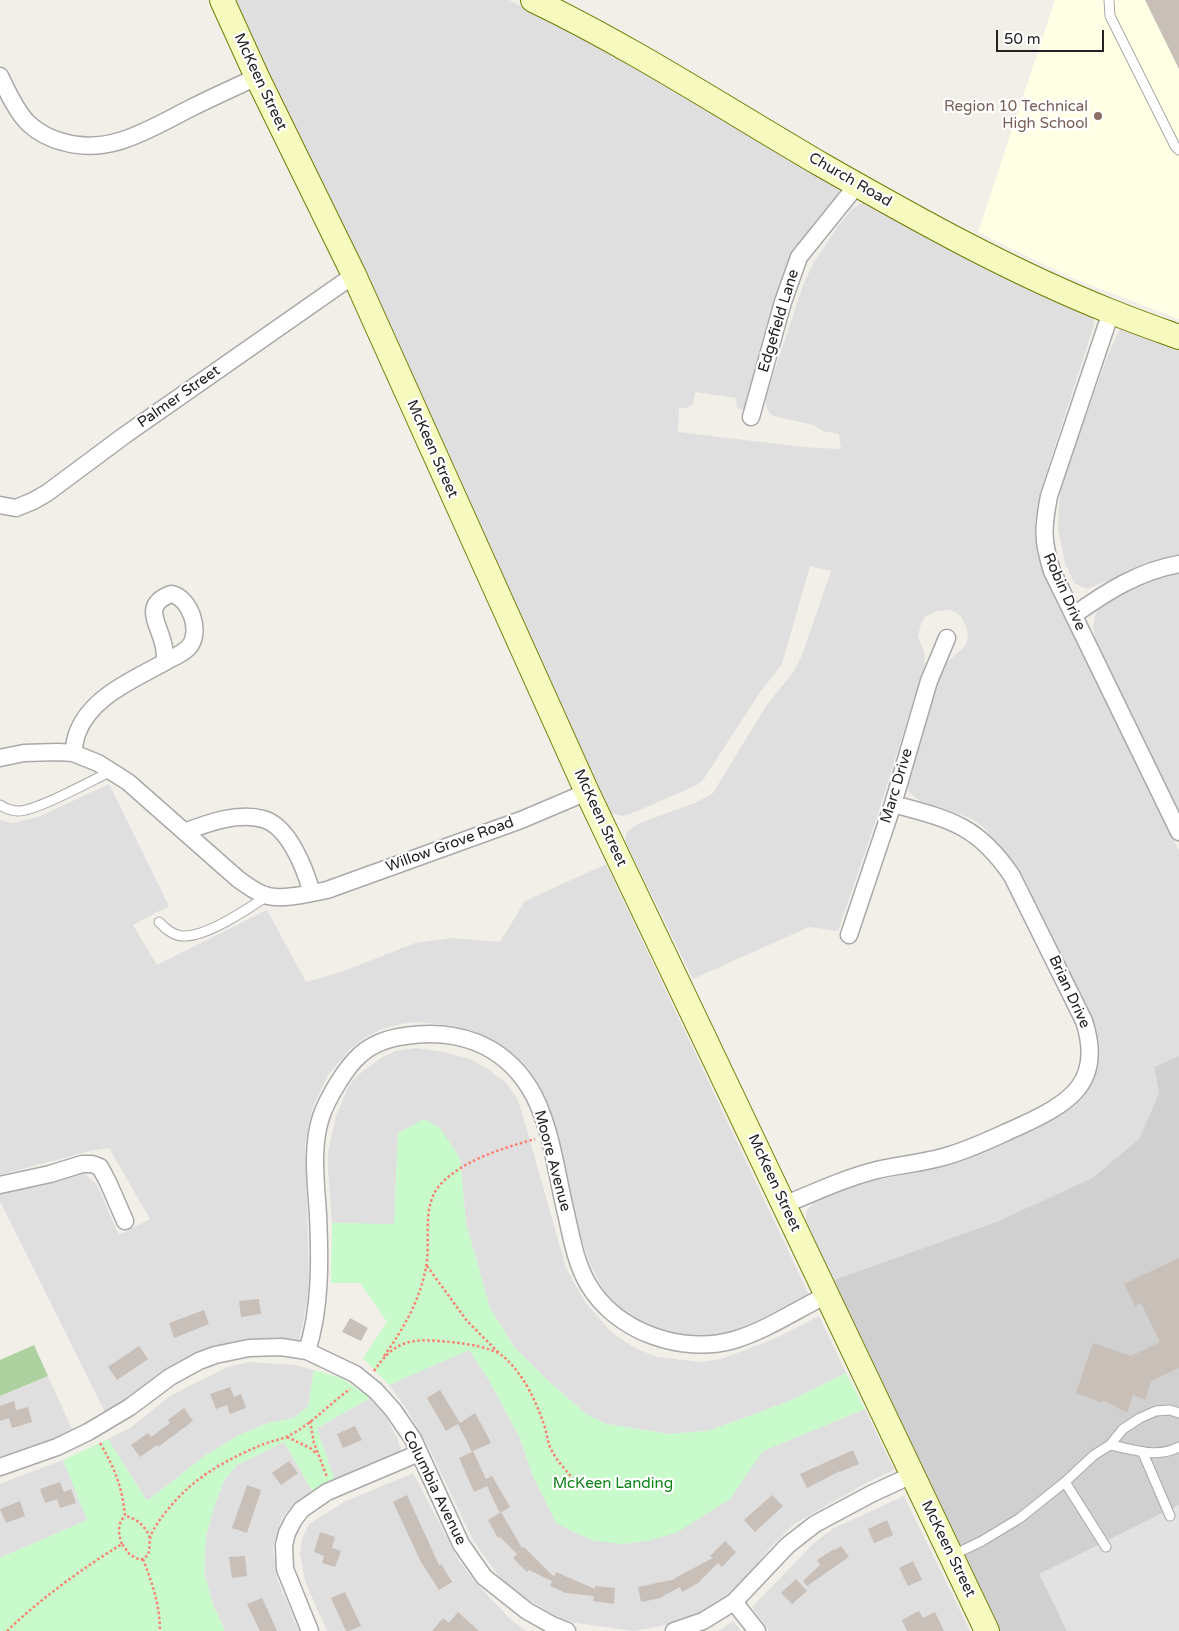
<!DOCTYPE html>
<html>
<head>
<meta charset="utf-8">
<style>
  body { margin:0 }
  #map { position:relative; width:1179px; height:1631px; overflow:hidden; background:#f2efe9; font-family:"Varela Round",sans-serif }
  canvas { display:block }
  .scale { position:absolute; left:996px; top:30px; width:108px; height:22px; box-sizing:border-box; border:2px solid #222; border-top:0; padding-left:6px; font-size:15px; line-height:18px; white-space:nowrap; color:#222; -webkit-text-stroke:4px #fff; paint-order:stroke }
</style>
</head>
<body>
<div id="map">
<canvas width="1179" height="1631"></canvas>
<div class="scale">50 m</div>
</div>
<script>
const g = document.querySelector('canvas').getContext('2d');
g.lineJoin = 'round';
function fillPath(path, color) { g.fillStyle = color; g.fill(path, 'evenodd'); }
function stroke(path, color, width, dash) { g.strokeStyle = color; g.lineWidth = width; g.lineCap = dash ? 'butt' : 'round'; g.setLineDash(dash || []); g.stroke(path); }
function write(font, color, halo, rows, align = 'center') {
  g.font = font + ' "Varela Round",sans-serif'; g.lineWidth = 4.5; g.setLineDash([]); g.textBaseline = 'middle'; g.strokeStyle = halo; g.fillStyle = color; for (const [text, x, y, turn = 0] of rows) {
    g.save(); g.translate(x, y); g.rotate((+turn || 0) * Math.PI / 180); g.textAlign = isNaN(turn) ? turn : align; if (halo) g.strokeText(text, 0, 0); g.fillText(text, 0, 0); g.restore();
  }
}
fillPath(new Path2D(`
  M 232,0 L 509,0 L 576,34 L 842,189 L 841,195 L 822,222 L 746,407 L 742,410 L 740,410 L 737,408 L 736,398 L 695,392 L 693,404 L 686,408 L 679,408 L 678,432 L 803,447 L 841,449 L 839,434 L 823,431 L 814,425 L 773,416 L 769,412 L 766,405 L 766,397 L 803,285 L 814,262 L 838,226 L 852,209 L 866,201 L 1090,314 L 1093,318 L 1094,325 L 1041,489 L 1035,522 L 1038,555 L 1043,572 L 1179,851 L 1179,1056 L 1154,1067 L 1159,1093 L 1139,1139 L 1092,1178 L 996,1222 L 831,1281 L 805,1221 L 807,1210 L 817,1199 L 852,1186 L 938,1166 L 1056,1116 L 1069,1108 L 1083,1095 L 1088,1087 L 1097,1056 L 1097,1039 L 1094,1027 L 1080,994 L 1023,876 L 1012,859 L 981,825 L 970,818 L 920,801 L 909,792 L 907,783 L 942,667 L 964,647 L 967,642 L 968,632 L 962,618 L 957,613 L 951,610 L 937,611 L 925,617 L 921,624 L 918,636 L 924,651 L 925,664 L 876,820 L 838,931 L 809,927 L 693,979 L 625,841 L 626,834 L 630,829 L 640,823 L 697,802 L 713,793 L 766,706 L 794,671 L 802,655 L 831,571 L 810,566 L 782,664 L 761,691 L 703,780 L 697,785 L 635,812 L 623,816 L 610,813 L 375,293 Z
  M 1120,328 L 1179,349 L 1179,556 L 1155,562 L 1087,589 L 1074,583 L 1065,563 L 1058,529 L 1059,503 L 1062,482 L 1106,360 Z
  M 1179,572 L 1179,815 L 1096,643 L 1093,627 L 1095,616 L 1102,602 L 1148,580 Z
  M 109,784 L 169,906 L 133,925 L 157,965 L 267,910 L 306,982 L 344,971 L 415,943 L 452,938 L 500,942 L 525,901 L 606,864 L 809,1295 L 731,1333 L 704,1337 L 679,1338 L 639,1323 L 616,1305 L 602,1288 L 590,1264 L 581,1237 L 550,1126 L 490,1041 L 475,1032 L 455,1026 L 418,1022 L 401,1024 L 382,1029 L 366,1037 L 350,1049 L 328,1075 L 313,1106 L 305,1143 L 309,1277 L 307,1301 L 299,1341 L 263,1339 L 235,1342 L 215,1347 L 195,1354 L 106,1414 L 0,1201 L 0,1191 L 72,1174 L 85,1174 L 97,1185 L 119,1235 L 150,1219 L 109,1148 L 89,1151 L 0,1175 L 0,820 L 12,823 L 38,817 Z
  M 416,1048 L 444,1052 L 470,1059 L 489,1070 L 506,1083 L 517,1098 L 523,1116 L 566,1268 L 585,1302 L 612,1333 L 635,1348 L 657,1357 L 700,1362 L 721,1359 L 774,1339 L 819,1316 L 846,1373 L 787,1402 L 708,1431 L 668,1434 L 606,1424 L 586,1414 L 546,1379 L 514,1347 L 490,1308 L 466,1223 L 460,1158 L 398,1133 L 394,1225 L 332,1223 L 328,1170 L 328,1152 L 336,1116 L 347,1089 L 353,1080 L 363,1071 L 383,1057 L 395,1051 Z
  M 469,1349 L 490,1382 L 520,1438 L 533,1476 L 556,1523 L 592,1540 L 621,1544 L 647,1541 L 730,1499 L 762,1451 L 865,1409 L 894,1470 L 866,1483 L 794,1524 L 768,1550 L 736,1592 L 709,1609 L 671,1624 L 634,1631 L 562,1621 L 506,1585 L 489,1563 L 473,1540 L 429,1448 L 408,1411 L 389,1385 Z
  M 249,1362 L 295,1365 L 314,1370 L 308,1407 L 294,1418 L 268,1423 L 239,1435 L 206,1455 L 147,1501 L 108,1439 L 130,1428 L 169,1397 L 189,1386 L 228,1367 Z
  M 48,1376 L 73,1431 L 0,1461 L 0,1396 Z
  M 370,1398 L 385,1416 L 397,1437 L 401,1450 L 399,1453 L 335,1481 L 317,1428 Z
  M 284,1442 L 314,1494 L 292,1506 L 282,1518 L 273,1547 L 277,1579 L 299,1631 L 225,1631 L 213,1605 L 204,1572 L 206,1536 L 214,1507 L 224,1480 L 237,1465 Z
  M 63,1460 L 88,1520 L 0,1558 L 0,1484 Z
  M 413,1473 L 458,1559 L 475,1582 L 512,1621 L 526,1631 L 327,1631 L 306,1584 L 303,1571 L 300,1553 L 302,1539 L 309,1524 L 344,1502 Z
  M 904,1496 L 970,1631 L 769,1631 L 752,1607 L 782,1576 L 815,1542 L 834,1528 Z
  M 733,1621 L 741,1631 L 717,1631 L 722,1629 Z`), '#e0dfdf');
fillPath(new Path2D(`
  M 1055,0 L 1179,0 L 1179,319 L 1070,277 L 978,232 Z`), '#ffffe5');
fillPath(new Path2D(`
  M 1179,1056 L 1179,1631 L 999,1631 L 831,1281 L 996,1222 L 1092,1178 L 1139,1139 L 1159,1093 L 1154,1067 Z`), '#d0d0d0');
fillPath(new Path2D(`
  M 34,1345 L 48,1376 L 0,1396 L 0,1360 Z`), '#add19e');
fillPath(new Path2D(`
  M 424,1119 L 440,1128 L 460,1158 L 466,1223 L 490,1308 L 514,1347 L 546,1379 L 586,1414 L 606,1424 L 668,1434 L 708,1431 L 787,1402 L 846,1373 L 865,1409 L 763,1451 L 730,1499 L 676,1533 L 647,1541 L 621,1544 L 591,1540 L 556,1523 L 533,1476 L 520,1438 L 490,1382 L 469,1350 L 389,1385 L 363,1358 L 387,1322 L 360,1283 L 331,1283 L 332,1223 L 394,1224 L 398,1133 Z
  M 314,1370 L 341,1378 L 370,1398 L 317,1428 L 335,1481 L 314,1494 L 284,1442 L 237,1465 L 224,1480 L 214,1507 L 206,1536 L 204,1572 L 213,1605 L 225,1631 L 0,1631 L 0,1558 L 87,1520 L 63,1460 L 108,1439 L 147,1501 L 206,1455 L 239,1435 L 268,1423 L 294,1418 L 308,1407 Z`), '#c8facc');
fillPath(new Path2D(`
  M 1179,1505 L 1179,1631 L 1067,1631 L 1039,1574 Z`), '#e2e2e2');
fillPath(new Path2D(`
  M 1145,0 L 1179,0 L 1179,69 Z
  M 1179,1258 L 1179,1368 L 1151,1381 L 1145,1400 L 1133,1395 L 1127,1413 L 1103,1400 L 1102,1403 L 1076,1393 L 1093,1343 L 1131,1356 L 1160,1342 L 1141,1303 L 1135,1306 L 1124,1284 Z
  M 259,1299 L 261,1314 L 241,1317 L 239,1301 Z
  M 204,1310 L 209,1324 L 174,1338 L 169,1323 Z
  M 350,1318 L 368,1328 L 361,1341 L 342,1332 Z
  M 139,1346 L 148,1359 L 117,1380 L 108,1367 Z
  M 230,1387 L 234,1397 L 241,1394 L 246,1408 L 230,1414 L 227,1405 L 216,1409 L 210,1394 Z
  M 440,1390 L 460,1423 L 475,1413 L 480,1422 L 491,1443 L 473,1451 L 486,1479 L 492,1476 L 510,1507 L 500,1513 L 487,1486 L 474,1492 L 459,1458 L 472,1452 L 458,1424 L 446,1431 L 427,1398 Z
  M 14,1401 L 16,1410 L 28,1407 L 32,1422 L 12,1428 L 9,1418 L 0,1421 L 0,1406 Z
  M 184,1408 L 193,1421 L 158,1447 L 157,1445 L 140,1457 L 131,1445 L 148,1433 L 151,1437 L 170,1423 L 168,1420 Z
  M 355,1426 L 362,1440 L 343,1448 L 337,1434 Z
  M 853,1450 L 859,1464 L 840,1472 L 840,1471 L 807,1488 L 800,1474 Z
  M 289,1461 L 298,1473 L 281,1485 L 272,1473 Z
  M 60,1482 L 64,1492 L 71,1489 L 76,1503 L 60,1508 L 57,1499 L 45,1503 L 40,1489 Z
  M 247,1485 L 261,1490 L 247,1533 L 232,1528 Z
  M 407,1495 L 439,1565 L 441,1564 L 452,1582 L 439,1590 L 421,1562 L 393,1502 Z
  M 772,1495 L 783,1506 L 755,1532 L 744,1520 Z
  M 20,1501 L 25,1516 L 6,1523 L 0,1509 Z
  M 501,1512 L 522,1548 L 524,1547 L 554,1577 L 556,1572 L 595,1589 L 595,1586 L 615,1588 L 614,1604 L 593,1601 L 594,1596 L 566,1593 L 550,1586 L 552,1581 L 529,1570 L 527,1572 L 513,1558 L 517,1554 L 500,1537 L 498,1538 L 488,1520 Z
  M 887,1520 L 893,1535 L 874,1543 L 868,1529 Z
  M 320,1532 L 335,1537 L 332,1548 L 341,1551 L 335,1567 L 322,1563 L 324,1556 L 314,1552 Z
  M 725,1541 L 736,1552 L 722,1567 L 718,1563 L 700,1581 L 700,1582 L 682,1592 L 680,1587 L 661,1597 L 661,1598 L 641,1602 L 638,1587 L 676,1579 L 675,1578 L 713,1558 L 710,1556 Z
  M 841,1546 L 849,1557 L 807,1586 L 803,1581 L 820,1565 L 817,1560 L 834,1549 L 835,1550 Z
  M 245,1556 L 247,1576 L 232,1578 L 229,1557 Z
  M 913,1561 L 922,1580 L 908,1586 L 899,1568 Z
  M 796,1579 L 807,1591 L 792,1604 L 781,1593 Z
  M 345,1592 L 361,1626 L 349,1631 L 346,1631 L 331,1598 Z
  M 262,1598 L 270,1615 L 277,1631 L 260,1631 L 247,1604 Z
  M 919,1611 L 923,1618 L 935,1612 L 944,1631 L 907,1631 L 902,1620 Z
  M 458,1612 L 479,1631 L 432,1631 L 443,1618 L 449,1623 Z`), '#c7bfb8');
const lane = new Path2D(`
  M 1109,0 L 1110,16 L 1175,146 L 1179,150
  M 0,805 C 5,808 13,811 18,811 C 37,811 92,780 112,771
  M 159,922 C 165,928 172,935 182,936 C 205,938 248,909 267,896
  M 1110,1445 C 1134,1449 1156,1459 1179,1447
  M 1143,1453 L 1170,1516
  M 1065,1482 L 1106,1547
  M 953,1555 L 982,1541 L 1020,1518 L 1065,1482 L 1094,1455 L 1110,1445 L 1123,1429 L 1140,1418 L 1156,1411 L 1170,1410 L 1179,1413`);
const street = new Path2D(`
  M 0,76 C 7,91 17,113 29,124 C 39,133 51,139 63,142 C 110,156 151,128 191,108 C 213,97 235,87 257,77
  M 1111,312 L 1049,496 C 1043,528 1042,540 1052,571 L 1179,832
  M 751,417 L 783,302 L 799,257 L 857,185
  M 0,505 L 16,508 L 33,501 L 47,493 L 125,435 L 354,275
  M 171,594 C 190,597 203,633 188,648 C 182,654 172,658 165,662 C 165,656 165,649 163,643 C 158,622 142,605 171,594 Z
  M 1074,615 C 1106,592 1139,571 1179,564
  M 73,753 C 74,747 75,740 77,734 C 90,697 133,680 165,662
  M 0,758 L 24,753 L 58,752 L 73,753 L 98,763 L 128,782 L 238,879 C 247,885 255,892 265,895 C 281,901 311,893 327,890 L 521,820 L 587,792
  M 184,832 C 208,823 237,812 263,819 C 289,826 305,869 312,893
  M 849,935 L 893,804 L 929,681 L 947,638
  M 0,1185 L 50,1174 L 82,1164 L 92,1164 L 100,1167 L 108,1182 L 125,1221
  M 784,1205 C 815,1192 845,1178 877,1170 C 899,1165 922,1163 943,1157 C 970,1150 995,1137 1020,1126 C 1070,1103 1104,1082 1084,1021 L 1012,876 C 978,825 949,819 893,804
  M 307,1351 C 321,1308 320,1259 318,1215 C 316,1182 311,1148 321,1117 C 327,1099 346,1067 360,1055 C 372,1044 390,1038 405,1036 C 455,1028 501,1043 529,1087 C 550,1120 556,1171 565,1209 C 571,1234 575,1262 588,1284 C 616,1332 682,1355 734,1340 C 767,1330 796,1310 827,1295
  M 0,1467 L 57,1447 L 88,1432 L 130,1407 L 170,1377 L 199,1361 L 215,1355 L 249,1348 L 281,1347 L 307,1351 L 355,1374 L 376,1391 L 393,1410 L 413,1439 L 461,1544 L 484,1577 L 527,1611 L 552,1625 L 567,1631
  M 734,1602 L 757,1631
  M 310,1631 L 285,1569 L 284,1545 L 287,1533 L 293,1521 L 301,1510 L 327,1492 L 419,1453
  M 674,1631 L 703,1621 L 734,1602 L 788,1545 L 815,1524 L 871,1494 L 912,1475`);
const secondary = new Path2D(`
  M 222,0 L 257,77 L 354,275 L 587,792 L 987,1631
  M 533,0 C 633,48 726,109 822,165 C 915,218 1011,272 1112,312 C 1134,321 1157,329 1179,337`);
stroke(lane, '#a9a9a9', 11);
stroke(street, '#a9a9a9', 19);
stroke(secondary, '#707d05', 26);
stroke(new Path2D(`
  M 427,1266 L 467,1321 L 500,1354
  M 384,1356 C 404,1328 420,1300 426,1267 C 431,1241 421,1206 440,1185 C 462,1160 504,1148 535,1139
  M 374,1371 C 392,1344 407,1338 439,1341 C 455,1342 492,1346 504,1357 C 523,1374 535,1399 543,1422 C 547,1431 547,1443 552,1451 C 557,1461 566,1470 573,1479
  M 310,1421 L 314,1443 L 327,1477
  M 287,1437 L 310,1448 L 317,1454
  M 100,1443 C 115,1469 122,1486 125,1516 C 137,1518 146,1527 150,1538
  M 122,1544 C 118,1534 117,1524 125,1516
  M 143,1559 C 152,1583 160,1605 160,1631
  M 7,1631 C 40,1599 83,1568 122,1544 L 130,1555 L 140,1560 C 154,1555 147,1546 151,1535 C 157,1521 174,1501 186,1490 C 206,1471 235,1456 261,1445 C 269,1442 278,1440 286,1437 C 310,1426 329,1404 350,1389`), '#fa8072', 2.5, [2.5, 2.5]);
stroke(lane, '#fff', 9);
stroke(street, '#fff', 16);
stroke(secondary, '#f7fabf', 24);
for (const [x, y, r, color] of [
  [1098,116,5,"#8d6e63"]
]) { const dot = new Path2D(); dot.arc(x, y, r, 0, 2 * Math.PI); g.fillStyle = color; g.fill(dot); stroke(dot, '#fff', 2); }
write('15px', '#222', '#fff', [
  ["McKeen Street",260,82,65],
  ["Church Road",850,180,30],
  ["Edgefield Lane",779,321,-73],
  ["Palmer Street",179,397,-35],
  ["McKeen Street",432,449,66],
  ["Robin Drive",1064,592,66],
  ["Marc Drive",897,786,-73],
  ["McKeen Street",600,818,65],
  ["Willow Grove Road",450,845,-20],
  ["Brian Drive",1069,992,65],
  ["Moore Avenue",552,1161,75],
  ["McKeen Street",774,1183,65],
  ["Columbia Avenue",434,1488,64],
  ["McKeen Street",948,1549,64]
]);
write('15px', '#785e54', '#fff', [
  ["Region 10 Technical",1088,107],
  ["High School",1088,124]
], 'right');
write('15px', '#0c8416', '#fff', [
  ["McKeen Landing",613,1484]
]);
</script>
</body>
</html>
